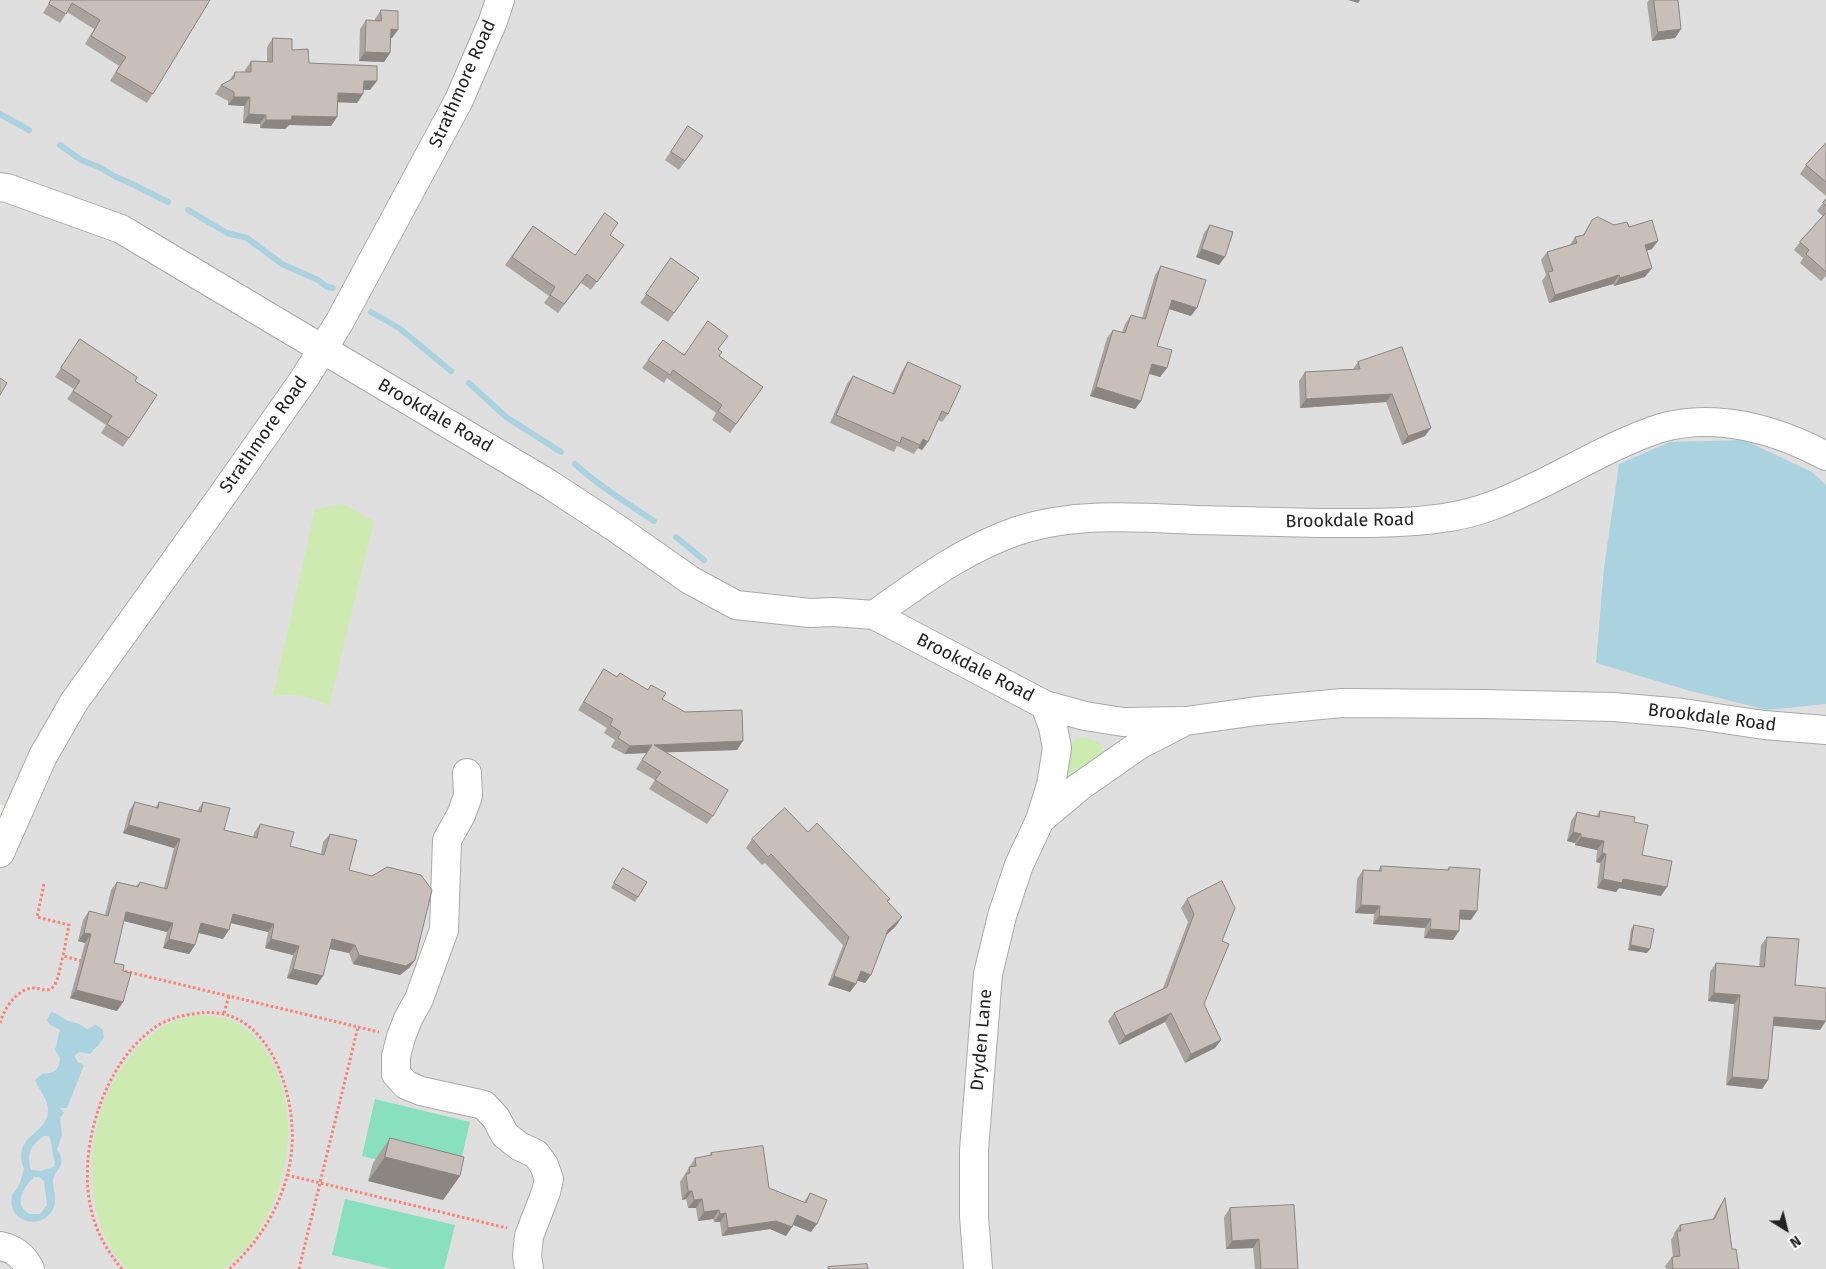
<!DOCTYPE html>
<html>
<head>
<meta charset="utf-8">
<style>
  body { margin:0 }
  #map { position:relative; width:1826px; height:1269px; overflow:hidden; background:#f2efe9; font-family:"Fira Sans",sans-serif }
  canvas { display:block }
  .north { position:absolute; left:1761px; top:1204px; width:50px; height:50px; -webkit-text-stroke:4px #fff; paint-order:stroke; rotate:144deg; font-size:14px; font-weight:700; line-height:20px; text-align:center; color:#222 }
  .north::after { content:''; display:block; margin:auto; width:18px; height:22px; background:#222; clip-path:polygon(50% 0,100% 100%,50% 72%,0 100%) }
</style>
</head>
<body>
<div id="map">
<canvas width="1826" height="1269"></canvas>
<div class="north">N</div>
</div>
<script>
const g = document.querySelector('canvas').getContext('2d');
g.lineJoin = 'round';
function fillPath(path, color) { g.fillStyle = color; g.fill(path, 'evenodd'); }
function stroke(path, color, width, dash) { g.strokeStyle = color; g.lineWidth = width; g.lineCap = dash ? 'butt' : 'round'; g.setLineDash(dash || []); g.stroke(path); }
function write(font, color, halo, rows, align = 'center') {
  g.font = font + ' "Fira Sans",sans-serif'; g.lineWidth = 4.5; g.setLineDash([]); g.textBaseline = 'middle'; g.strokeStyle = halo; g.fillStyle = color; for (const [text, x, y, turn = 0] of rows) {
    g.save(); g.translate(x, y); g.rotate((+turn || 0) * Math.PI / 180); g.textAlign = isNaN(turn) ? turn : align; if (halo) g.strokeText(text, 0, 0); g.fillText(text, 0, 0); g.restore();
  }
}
fillPath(new Path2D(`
  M 0,0 L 1826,0 L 1826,1269 L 0,1269 L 0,853 L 17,814 L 0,804 Z`), '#e0dfdf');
fillPath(new Path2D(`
  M 343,504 L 374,521 L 329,706 C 308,695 297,693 273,696 L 315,509 Z
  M 1083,737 C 1096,741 1102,740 1104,756 L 1063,791 L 1069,748 L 1074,740 Z
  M 197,1015 C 208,1016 220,1016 230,1020 C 280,1041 296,1115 285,1163 C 277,1202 257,1246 223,1269 L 127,1269 C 67,1205 88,1076 161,1028 C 172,1021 184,1018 197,1015 Z`), '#cdebb0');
fillPath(new Path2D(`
  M 375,1099 L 470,1122 L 457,1178 L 362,1156 Z
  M 345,1199 L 455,1225 L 444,1269 L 392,1269 L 332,1255 Z`), '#88e0be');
fillPath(new Path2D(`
  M 1744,440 L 1812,472 L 1826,485 L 1826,704 L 1767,710 L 1687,690 L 1596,663 L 1604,568 L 1619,464 L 1670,442 Z
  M 51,1012 C 57,1013 58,1015 63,1018 C 70,1023 77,1021 87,1029 L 96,1025 L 102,1029 L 104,1037 C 101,1044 95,1048 90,1054 L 79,1052 L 74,1056 L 78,1062 L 84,1065 L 67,1108 L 60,1108 L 64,1113 L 60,1118 L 62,1135 L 57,1149 C 68,1168 56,1166 53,1180 C 52,1189 58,1198 54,1207 C 42,1234 6,1220 12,1197 C 12,1194 16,1190 18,1187 C 21,1181 22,1175 24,1169 C 11,1133 50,1136 48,1108 C 47,1098 39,1090 35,1080 L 42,1074 C 54,1073 59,1071 60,1058 L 55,1050 L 60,1030 L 49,1024 L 47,1020 ZM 44,1136 L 49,1136 C 53,1143 51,1152 55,1162 L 54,1167 L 41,1171 L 31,1170 C 26,1154 31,1145 44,1136 ZM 34,1177 L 39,1177 L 44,1181 L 47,1205 L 40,1214 L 29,1214 C 13,1204 23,1188 34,1177 Z`), '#aad3df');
stroke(new Path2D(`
  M 0,114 L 29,130
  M 60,145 L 81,160 L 99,167 L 116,177 L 126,181 L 168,202
  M 188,210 L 227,233 L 247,238 L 282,264 L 318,280 L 327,287 L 333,288
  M 371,312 L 399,328 L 451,371
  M 469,383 L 506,417 L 561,452
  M 575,464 C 599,486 627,503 654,521
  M 676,537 L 704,560`), '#aad3df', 6);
const minor = new Path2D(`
  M 0,187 L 7,188 L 121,229 L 549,484 L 616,528 L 690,580 L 736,605 L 810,613 L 833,612 L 874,615 L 1045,705 L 1085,716 L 1123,722 L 1186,721 L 1257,711 L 1342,703 L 1484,704 L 1614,707 L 1683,713 L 1764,725 L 1826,730
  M 874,615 C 919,583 964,549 1017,531 C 1074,512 1137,517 1197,520 C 1237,521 1277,522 1318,523 C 1359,523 1402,524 1443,518 C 1482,513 1512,498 1547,481 C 1583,463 1623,440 1661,428 C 1716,412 1778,430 1826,456
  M 467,773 L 468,796 L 461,815 L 447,840 L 444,930 L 419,999 L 408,1019 L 401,1037 L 396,1056 L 396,1074 L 406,1085 L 421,1091 L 484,1105 L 496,1118 L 505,1135 L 519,1146 L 536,1154 L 544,1165 L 549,1179 L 546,1192 L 529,1236 L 527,1256 L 529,1269
  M 1040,820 L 1079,787 L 1139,745 L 1180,724
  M 0,853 L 43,756 L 74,702 L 224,493 L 304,379 L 340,321 L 459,100 L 493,21 L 500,0
  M 0,1246 C 15,1249 23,1256 30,1269
  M 978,1269 L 974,1216 L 974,1150 L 988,974 L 1002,916 L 1019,865 L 1040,820 L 1051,785 L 1057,748 L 1053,727 L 1045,705`);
stroke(minor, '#a9a9a9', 30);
stroke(new Path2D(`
  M 44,884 L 37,917 L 69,925 L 63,956 L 82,961
  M 120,970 L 379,1032
  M 224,1013 L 229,996
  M 0,1023 C 4,1009 17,988 34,988 C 41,988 47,993 53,987 C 59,980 60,965 63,956
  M 287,1175 L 507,1228
  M 122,1269 C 107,1251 96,1232 91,1209 C 77,1149 104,1061 157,1026 C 168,1019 180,1016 193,1014 C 259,1001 288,1071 292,1125 C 296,1179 269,1234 229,1269
  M 299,1269 L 358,1027`), '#fa8072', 3, [2.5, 2.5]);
stroke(minor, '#fff', 28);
fillPath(new Path2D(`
  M 51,0 L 210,0 L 147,103 L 110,81 L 119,66 L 85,44 L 94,29 L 67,12 L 60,23 L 43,13 Z
  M 1649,0 L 1678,0 L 1681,29 L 1675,38 L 1652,41 L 1647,3 Z
  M 381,10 L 392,38 L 391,38 L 390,53 L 384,62 L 359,61 L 360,29 L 366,20 L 375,21 L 375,19 Z
  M 273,38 L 292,50 L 309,63 L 370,90 L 363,90 L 363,94 L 357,103 L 338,102 L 337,117 L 331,126 L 289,125 L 285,129 L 260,128 L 260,124 L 243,123 L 244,106 L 228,105 L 228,101 L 215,94 L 221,85 L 229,81 L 235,72 L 245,72 L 245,70 L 251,61 L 267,62 L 267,47 Z
  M 688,126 L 703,136 L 679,170 L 665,160 Z
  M 1826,143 L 1826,196 L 1800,174 L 1806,165 Z
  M 1826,199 L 1826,276 L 1821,281 L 1800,263 L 1803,258 L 1794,250 L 1800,242 L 1823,216 L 1817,211 Z
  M 1592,220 L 1614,225 L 1629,227 L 1652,249 L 1646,251 L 1645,277 L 1614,286 L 1613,284 L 1549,303 L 1542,281 L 1546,275 L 1541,260 L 1547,252 L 1570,245 L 1575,237 L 1583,235 Z
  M 1210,225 L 1219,265 L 1196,257 L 1204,233 Z
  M 533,226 L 575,255 L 610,235 L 624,245 L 591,290 L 581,283 L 558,313 L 544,303 L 549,296 L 505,265 Z
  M 671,258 L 699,278 L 668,322 L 640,303 Z
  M 1161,266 L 1191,316 L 1169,309 L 1157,346 L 1167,368 L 1160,377 L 1149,373 L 1141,401 L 1135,409 L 1090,396 L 1107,338 L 1113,330 L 1122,332 L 1125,324 L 1131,315 L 1142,318 L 1155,275 Z
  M 1402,347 L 1425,436 L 1402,445 L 1386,402 L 1300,408 L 1299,381 L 1305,372 L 1353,369 L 1358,362 Z
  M 74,348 L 135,381 L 129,438 L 123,447 L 101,433 L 106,425 L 67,399 L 74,389 L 55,377 Z
  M 719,349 L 719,356 L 763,387 L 730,433 L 712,420 L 716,413 L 667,378 L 664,383 L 642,368 L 648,360 L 684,355 Z
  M 908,362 L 948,414 L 942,422 L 938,420 L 922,450 L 918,448 L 914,454 L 897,446 L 894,452 L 830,423 L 847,384 L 853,376 L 892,393 L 902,371 Z
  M 604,669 L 617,677 L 648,690 L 651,685 L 662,699 L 737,750 L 667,752 L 713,816 L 707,824 L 649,789 L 655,780 L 636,769 L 646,753 L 624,754 L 611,747 L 615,740 L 604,733 L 607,728 L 578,710 Z
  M 135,802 L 155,808 L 159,802 L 197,811 L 203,802 L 224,830 L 253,837 L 254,833 L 260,824 L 290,846 L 321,854 L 323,842 L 330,834 L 349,870 L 415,960 L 409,968 L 400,975 L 353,964 L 349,953 L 330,949 L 317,985 L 287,978 L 293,955 L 265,948 L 268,932 L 230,923 L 223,939 L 199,933 L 195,945 L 189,954 L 163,948 L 167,932 L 124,921 L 114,963 L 123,971 L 123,1002 L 117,1011 L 70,998 L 85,943 L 78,941 L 83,920 L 89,911 L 105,915 L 111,890 L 117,882 L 136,886 L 140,882 L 164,888 L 174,848 L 123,833 L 129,811 Z
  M 1600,811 L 1634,822 L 1642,855 L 1661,896 L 1619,888 L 1616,892 L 1597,888 L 1600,863 L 1596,862 L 1597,850 L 1575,845 L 1575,843 L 1567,841 L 1571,821 L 1577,812 L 1596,816 Z
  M 808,832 L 890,899 L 888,902 L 896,926 L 886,935 L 865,983 L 858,980 L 850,992 L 828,985 L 843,945 L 765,863 L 762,865 L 746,848 L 752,839 Z
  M 1381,866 L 1447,870 L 1449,867 L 1471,920 L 1460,919 L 1453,940 L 1424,938 L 1425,928 L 1373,924 L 1374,914 L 1355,913 L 1357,879 L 1363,870 L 1378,871 Z
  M 623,868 L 638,897 L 635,902 L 611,888 Z
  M 1187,899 L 1222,941 L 1204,1004 L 1221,1040 L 1215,1048 L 1185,1063 L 1165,1022 L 1119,1045 L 1108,1021 L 1114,1013 L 1163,988 L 1188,922 L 1181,908 Z
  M 1634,925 L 1647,953 L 1628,950 L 1631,929 Z
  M 1767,937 L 1820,1030 L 1773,1026 L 1768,1080 L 1762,1089 L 1726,1085 L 1734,1004 L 1708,1001 L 1710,972 L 1716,963 L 1759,967 L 1761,945 Z
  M 390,1138 L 460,1176 L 443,1200 L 368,1181 L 373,1163 Z
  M 711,1153 L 769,1188 L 804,1202 L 810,1193 L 811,1232 L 793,1225 L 786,1236 L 770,1229 L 722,1236 L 720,1222 L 714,1222 L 713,1219 L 698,1221 L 696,1208 L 688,1208 L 686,1199 L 682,1200 L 680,1182 L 695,1158 L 709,1156 Z
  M 1725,1198 L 1732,1249 L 1739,1269 L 1666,1269 L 1665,1266 L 1672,1257 L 1673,1257 L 1671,1240 L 1674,1235 L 1674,1233 L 1680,1225 L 1712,1220 L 1719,1207 Z
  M 1230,1208 L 1298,1269 L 1255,1269 L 1253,1248 L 1226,1249 L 1224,1217 Z`), '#aba49e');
fillPath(new Path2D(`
  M 1348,0 L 1360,0 L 1358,3 Z
  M 391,29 L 398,30 L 392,38 L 385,38 Z
  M 1681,29 L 1675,38 L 1652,41 L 1658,32 Z
  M 365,52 L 390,53 L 384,62 L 359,61 Z
  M 364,81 L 377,81 L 370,90 L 358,89 Z
  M 338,93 L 363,94 L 357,103 L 332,102 Z
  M 234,97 L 250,97 L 244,106 L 228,105 Z
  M 249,114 L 266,115 L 260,124 L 243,123 Z
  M 292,116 L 337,117 L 331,126 L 289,125 L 285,129 L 260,128 L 266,120 Z
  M 1658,241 L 1652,249 L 1639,253 L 1645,245 Z
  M 1202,249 L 1225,257 L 1219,265 L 1196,257 Z
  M 1652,268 L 1645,277 L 1614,286 L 1620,278 Z
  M 1619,275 L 1613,284 L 1549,303 L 1555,295 Z
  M 1172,300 L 1197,308 L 1191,316 L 1166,308 Z
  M 1152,364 L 1167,368 L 1160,377 L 1146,373 Z
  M 1096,387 L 1141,401 L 1135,409 L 1090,396 Z
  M 1392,394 L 1386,402 L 1300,408 L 1306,399 Z
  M 1431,428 L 1425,436 L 1402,445 L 1408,436 Z
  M 923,439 L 928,442 L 922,450 L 918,448 Z
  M 743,741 L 737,750 L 648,753 L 654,745 Z
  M 652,745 L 646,753 L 624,754 L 630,746 Z
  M 129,825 L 180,839 L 174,848 L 123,833 Z
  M 1573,832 L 1581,834 L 1575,843 L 1567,841 Z
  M 1581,837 L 1604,841 L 1597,850 L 1575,845 Z
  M 1602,853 L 1606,854 L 1600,863 L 1596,862 Z
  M 1603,879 L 1623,879 L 1667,887 L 1661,896 L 1619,888 L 1616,892 L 1597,888 Z
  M 1361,905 L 1380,906 L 1374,914 L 1355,913 Z
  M 1460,910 L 1477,911 L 1471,920 L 1454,919 Z
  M 126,912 L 173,923 L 167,932 L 120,920 Z
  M 233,914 L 274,924 L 268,932 L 227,922 Z
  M 1379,916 L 1431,919 L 1425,928 L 1373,924 Z
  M 902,917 L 896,926 L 882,939 L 888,930 Z
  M 201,923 L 229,930 L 223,939 L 195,932 Z
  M 1430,929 L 1459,931 L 1453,940 L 1424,938 Z
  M 84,933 L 91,934 L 85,943 L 78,941 Z
  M 169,939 L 195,945 L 189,954 L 163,948 Z
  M 271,939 L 299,946 L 293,955 L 265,948 Z
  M 332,939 L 355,945 L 349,953 L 326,948 Z
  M 1631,945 L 1650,949 L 1647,953 L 1628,950 Z
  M 359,955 L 415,960 L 409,968 L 400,975 L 353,964 Z
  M 293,969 L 323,976 L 317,985 L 287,978 Z
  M 861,971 L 871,975 L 865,983 L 855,980 Z
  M 834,976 L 856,984 L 850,992 L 828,985 Z
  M 76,990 L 123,1002 L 117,1011 L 70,998 Z
  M 1714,993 L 1740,995 L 1734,1004 L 1708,1001 Z
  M 1171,1013 L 1165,1022 L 1119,1045 L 1125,1036 Z
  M 1774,1017 L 1826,1021 L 1820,1030 L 1768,1025 Z
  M 1221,1040 L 1215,1048 L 1185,1063 L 1191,1054 Z
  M 1732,1077 L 1768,1080 L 1762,1089 L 1726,1085 Z
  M 385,1157 L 460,1176 L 443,1200 L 368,1181 Z
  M 688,1191 L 692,1191 L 686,1199 L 682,1200 Z
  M 702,1199 L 696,1208 L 688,1208 L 694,1200 Z
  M 719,1210 L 713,1219 L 698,1221 L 704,1212 Z
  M 726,1213 L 720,1222 L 714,1222 L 720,1214 Z
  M 797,1215 L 817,1224 L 811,1232 L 791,1224 Z
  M 776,1221 L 792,1227 L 786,1236 L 770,1229 L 722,1236 L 728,1228 Z
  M 1259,1239 L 1253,1248 L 1226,1249 L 1232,1241 Z`), '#8b8681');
const building = new Path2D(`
  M 51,0 L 210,0 L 153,94 L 116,72 L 126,57 L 91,36 L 100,20 L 72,3 L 66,14 L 49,4 Z
  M 1654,0 L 1678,0 L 1681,29 L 1658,32 Z
  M 381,10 L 398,11 L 398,30 L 391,29 L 390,53 L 365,52 L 366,20 L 381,21 Z
  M 273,38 L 292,39 L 292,50 L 308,49 L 309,63 L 377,66 L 377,81 L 364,81 L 363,94 L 338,93 L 337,117 L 292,116 L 291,120 L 266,120 L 266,115 L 249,114 L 250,97 L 234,97 L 234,92 L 221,85 L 234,78 L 235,72 L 251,72 L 251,61 L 272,62 Z
  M 688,126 L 703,136 L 685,161 L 671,152 Z
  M 1826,143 L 1826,182 L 1806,165 Z
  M 1826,199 L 1826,206 L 1823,203 Z
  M 605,213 L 618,223 L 610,235 L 624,245 L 597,282 L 587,274 L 564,304 L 550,295 L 555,287 L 512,257 L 533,226 L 575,255 Z
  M 1826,213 L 1826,272 L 1806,254 L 1809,250 L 1800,242 Z
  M 1598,217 L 1614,225 L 1627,222 L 1629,227 L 1652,220 L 1658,241 L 1645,245 L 1652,268 L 1620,278 L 1619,275 L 1555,295 L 1548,272 L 1553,271 L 1547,252 L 1577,243 L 1575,237 L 1584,235 L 1592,220 Z
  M 1210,225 L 1233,232 L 1225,257 L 1202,249 Z
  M 671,258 L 699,278 L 674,313 L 646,294 Z
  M 1161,266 L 1206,280 L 1197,308 L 1172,300 L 1157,346 L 1172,350 L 1167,368 L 1152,364 L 1141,401 L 1096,387 L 1113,330 L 1125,333 L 1131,315 L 1145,319 Z
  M 708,321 L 728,336 L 718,349 L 722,352 L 719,356 L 763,387 L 736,424 L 718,411 L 722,405 L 673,370 L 670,375 L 648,360 L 663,340 L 684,355 Z
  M 80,339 L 137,377 L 135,381 L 157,395 L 129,438 L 107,424 L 112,416 L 73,391 L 80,381 L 61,368 Z
  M 1402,347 L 1431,428 L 1408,436 L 1392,394 L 1306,399 L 1305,372 L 1360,369 L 1358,362 Z
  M 908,362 L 961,386 L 948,414 L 942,411 L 928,442 L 923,439 L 920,445 L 902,437 L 900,443 L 836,415 L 853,376 L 894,394 Z
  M 0,378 L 7,383 L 0,395 Z
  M 604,669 L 617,677 L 620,673 L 648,690 L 651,685 L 666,693 L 662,699 L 685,712 L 742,710 L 743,741 L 654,745 L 728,790 L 713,816 L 655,780 L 661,772 L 642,760 L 652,745 L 630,746 L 618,738 L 621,732 L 610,725 L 613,719 L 584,702 Z
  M 135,802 L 158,808 L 159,802 L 201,812 L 203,802 L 230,808 L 224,830 L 257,838 L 260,824 L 294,832 L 290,846 L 324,855 L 330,834 L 357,840 L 349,870 L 372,876 L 387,867 L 421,875 L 432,890 L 415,960 L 406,966 L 359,955 L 355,945 L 332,939 L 323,976 L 293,969 L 299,946 L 271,939 L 274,924 L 233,914 L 229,930 L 201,923 L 195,945 L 169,939 L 173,923 L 126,912 L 114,963 L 124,965 L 123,971 L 131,973 L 123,1002 L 76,990 L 91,934 L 84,933 L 89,911 L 108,916 L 117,882 L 138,887 L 140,882 L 167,889 L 180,839 L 129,825 Z
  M 785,808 L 808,832 L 817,823 L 890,899 L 887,901 L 902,917 L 888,930 L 871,975 L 861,971 L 856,984 L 834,976 L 849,937 L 771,854 L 768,857 L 752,839 Z
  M 1600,811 L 1635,817 L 1634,822 L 1648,825 L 1642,855 L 1672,861 L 1667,887 L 1623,879 L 1622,883 L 1603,879 L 1606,854 L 1602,853 L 1604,841 L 1581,837 L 1581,834 L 1573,832 L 1577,812 L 1599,817 Z
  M 1381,866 L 1449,870 L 1449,867 L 1480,869 L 1477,911 L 1460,910 L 1459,931 L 1430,929 L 1431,919 L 1379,916 L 1380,906 L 1361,905 L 1363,870 L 1381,871 Z
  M 623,868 L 647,882 L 638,897 L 614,883 Z
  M 1222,881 L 1235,908 L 1222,941 L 1229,944 L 1204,1004 L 1221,1040 L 1191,1054 L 1171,1013 L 1125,1036 L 1114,1013 L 1167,987 L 1194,914 L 1187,899 Z
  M 1634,925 L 1654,929 L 1650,949 L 1631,945 Z
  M 1767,937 L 1799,939 L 1795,985 L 1826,988 L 1826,1021 L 1774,1017 L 1768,1080 L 1732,1077 L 1740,995 L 1714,993 L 1716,963 L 1764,967 Z
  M 390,1138 L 464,1157 L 460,1176 L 385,1157 Z
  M 763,1146 L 769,1188 L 806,1203 L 810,1193 L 827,1200 L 817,1224 L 797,1215 L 792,1227 L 776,1221 L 728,1228 L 726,1213 L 720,1214 L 719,1210 L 704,1212 L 702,1199 L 694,1200 L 692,1191 L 688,1191 L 686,1174 L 690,1173 L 689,1167 L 696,1166 L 695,1158 L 712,1155 L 711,1153 Z
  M 1725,1198 L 1732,1249 L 1736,1249 L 1739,1269 L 1673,1269 L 1672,1257 L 1680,1256 L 1677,1231 L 1681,1231 L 1680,1225 L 1714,1219 Z
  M 1294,1205 L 1298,1269 L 1261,1269 L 1259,1239 L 1232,1241 L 1230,1208 Z
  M 867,1264 L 868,1269 L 828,1269 L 828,1267 Z`);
fillPath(building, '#c7bfb8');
stroke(building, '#8b8681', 1);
write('18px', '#222', '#fff', [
  ["Strathmore Road",463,84,-66],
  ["Brookdale Road",435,416,30],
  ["Strathmore Road",264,435,-55],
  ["Brookdale Road",1350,521,-1],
  ["Brookdale Road",975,668,27],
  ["Brookdale Road",1712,718,7],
  ["Dryden Lane",982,1040,-85]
]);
</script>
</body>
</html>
